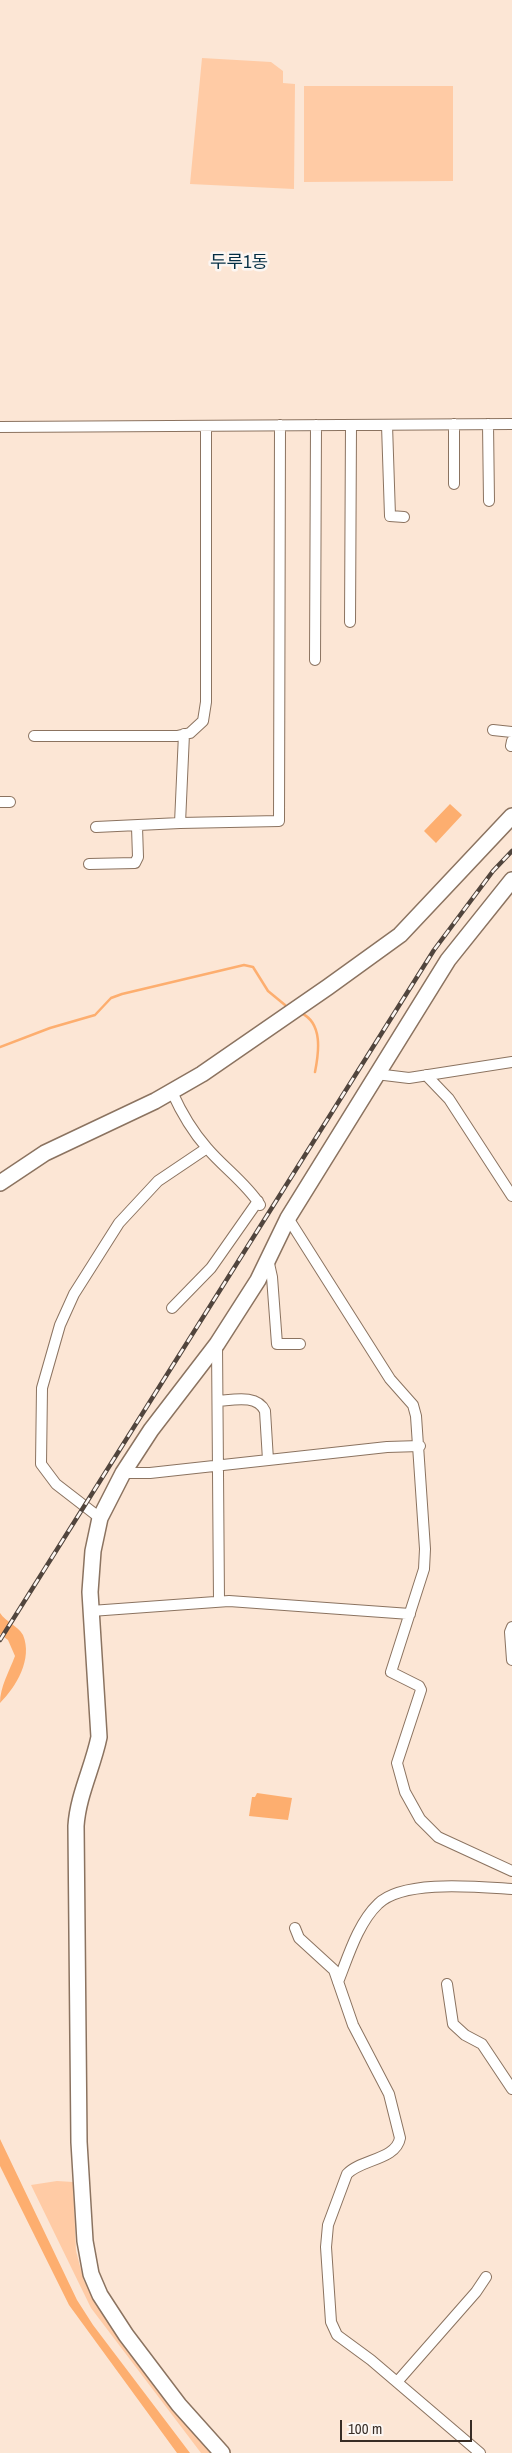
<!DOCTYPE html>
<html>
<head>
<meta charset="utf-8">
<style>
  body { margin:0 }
  #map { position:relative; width:512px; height:2453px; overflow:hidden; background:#fce6d5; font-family:"Archivo Narrow",sans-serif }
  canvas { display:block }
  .scale { position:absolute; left:340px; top:2420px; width:132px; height:22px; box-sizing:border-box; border:2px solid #372c25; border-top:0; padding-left:6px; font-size:15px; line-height:18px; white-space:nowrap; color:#372c25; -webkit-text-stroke:4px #fcf6f2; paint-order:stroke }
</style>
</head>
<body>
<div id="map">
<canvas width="512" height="2453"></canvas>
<div class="scale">100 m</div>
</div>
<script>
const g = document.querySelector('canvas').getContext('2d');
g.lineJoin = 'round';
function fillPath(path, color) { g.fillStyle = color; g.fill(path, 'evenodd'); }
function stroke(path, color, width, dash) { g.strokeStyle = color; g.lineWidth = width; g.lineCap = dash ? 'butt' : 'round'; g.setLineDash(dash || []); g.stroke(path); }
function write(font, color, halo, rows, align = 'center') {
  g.font = font + ' "Archivo Narrow","Noto Sans KR",sans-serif'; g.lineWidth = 5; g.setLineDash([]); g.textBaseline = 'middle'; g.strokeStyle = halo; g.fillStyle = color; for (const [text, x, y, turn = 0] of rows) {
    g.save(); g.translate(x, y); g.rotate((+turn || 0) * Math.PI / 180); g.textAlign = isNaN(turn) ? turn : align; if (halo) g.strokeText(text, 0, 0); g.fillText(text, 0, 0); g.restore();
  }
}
fillPath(new Path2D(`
  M 202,58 L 271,62 L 283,71 L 283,83 L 295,84 L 294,189 L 190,184 Z
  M 304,86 L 453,86 L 453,181 L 304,182 Z
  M 57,2181 L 73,2182 L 76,2251 L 84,2281 L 127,2346 L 215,2453 L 201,2453 L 91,2308 L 31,2185 Z`), '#ffcba5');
fillPath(new Path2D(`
  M 450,804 L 462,815 L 436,843 L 424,831 Z
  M 0,1613 C 6,1622 18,1626 23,1635 C 33,1659 16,1687 0,1703 C 0,1687 9,1672 15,1656 L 8,1640 L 0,1634 Z
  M 257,1793 L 292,1798 L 288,1820 L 249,1816 L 252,1797 L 255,1797 Z
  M 0,2139 L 77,2300 L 93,2325 L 190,2453 L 177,2453 L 69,2305 L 0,2166 Z`), '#fdae6f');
stroke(new Path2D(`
  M 301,1013 C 323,1023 319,1052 315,1072
  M 0,1047 L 50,1028 L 95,1015 L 111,998 L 122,994 L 244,965 L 253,967 L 268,991 L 285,1005`), '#fdae6f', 2.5);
const street = new Path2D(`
  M 454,424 L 454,484
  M 488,424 L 489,501
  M 387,425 L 390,516 L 404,517
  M 0,427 L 512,424
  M 350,622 L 351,425
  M 315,660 L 316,425
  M 493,730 L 512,732
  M 34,736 L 177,736 L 190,733 L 203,721 L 206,702 L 206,426
  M 511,746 L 512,741
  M 0,802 L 10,802
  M 180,823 L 279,821 L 280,425
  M 96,827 L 180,823 L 184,734
  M 89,864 L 135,863 L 138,857 L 137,827
  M 376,1074 L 409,1078 L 512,1062
  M 426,1075 L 449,1099 L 512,1196
  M 172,1092 C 181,1112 192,1131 207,1148 C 224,1168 246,1183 260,1205
  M 288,1218 L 390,1379 L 413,1405 L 416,1416 L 425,1549 L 424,1569 L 391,1672 L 419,1686 L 421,1690 L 397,1763 L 405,1792 L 420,1819 L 438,1837 L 512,1871
  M 268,1259 L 272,1277 L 277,1344 L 300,1344
  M 172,1308 L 211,1268 L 258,1201
  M 217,1344 L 219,1601
  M 218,1401 C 233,1400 257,1394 265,1411 L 268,1460
  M 123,1473 L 150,1473 L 387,1447 L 420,1446
  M 100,1518 L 56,1484 L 41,1464 L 42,1388 L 60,1325 L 74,1294 L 119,1223 L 158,1181 L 207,1148
  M 91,1611 L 229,1601 L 410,1614
  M 512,1627 L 510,1632 L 512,1660
  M 295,1928 L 299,1938 L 334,1970 L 353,2025 L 389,2094 L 400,2138 C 396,2160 361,2159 347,2174 L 328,2225 L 326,2247 L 331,2322 L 337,2335 L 371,2360 L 480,2453
  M 338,1982 C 348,1957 358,1923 378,1904 C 403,1879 479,1887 512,1889
  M 447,1984 L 453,2024 L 465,2035 L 482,2044 L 512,2089
  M 397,2382 L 476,2292 L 486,2277`);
const secondary = new Path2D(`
  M 0,1183 L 45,1153 L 155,1101 L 202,1074 L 328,987 L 400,935 L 512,816
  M 222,2453 L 179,2405 L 126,2335 L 100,2295 L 91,2274 L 85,2241 L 79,2142 L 76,1826 C 78,1795 93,1767 99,1737 L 90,1592 L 93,1551 L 100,1518 L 123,1473 L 151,1430 L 217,1344 L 258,1280 L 288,1218 L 448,960 L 512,880`);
stroke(street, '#8b7360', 12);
stroke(secondary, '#8b7360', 18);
stroke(street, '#fff', 10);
stroke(secondary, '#fff', 15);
const rail = new Path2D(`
  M 0,1640 L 434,950 L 493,871 L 512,851`);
stroke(rail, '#51453d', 4.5);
stroke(rail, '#fcf6f2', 2.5, [8]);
write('18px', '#032d43', '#fcf6f2', [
  ["두루1동",239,263]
]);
</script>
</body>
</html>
